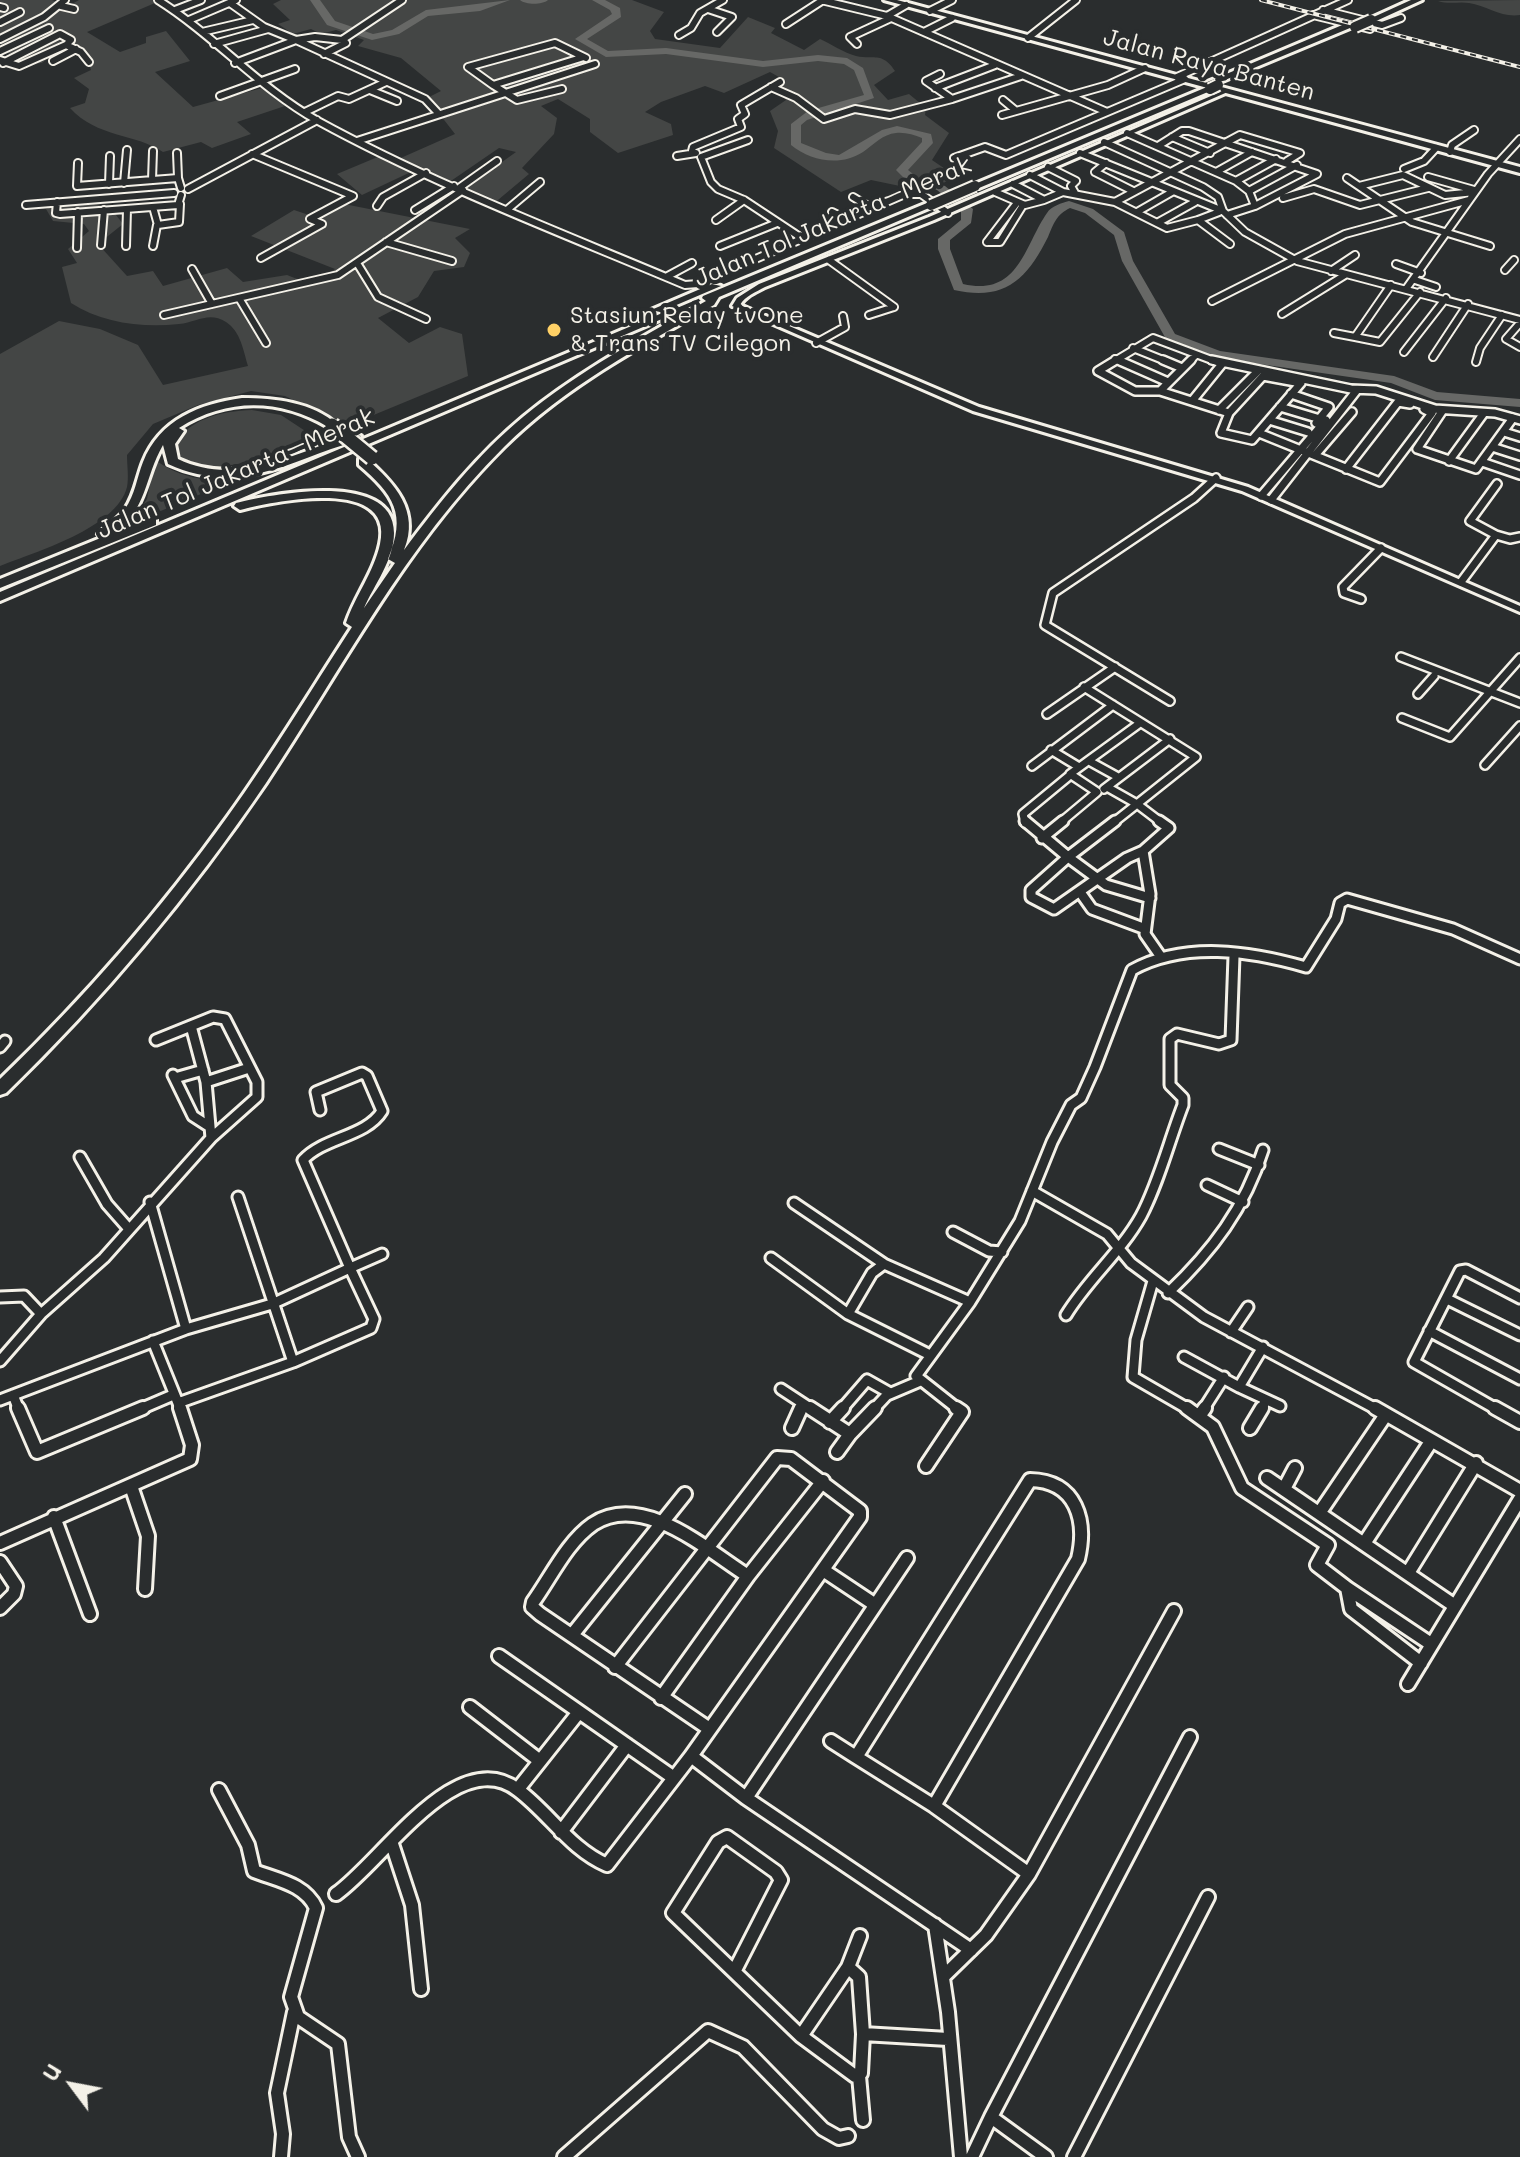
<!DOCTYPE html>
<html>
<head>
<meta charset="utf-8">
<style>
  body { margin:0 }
  #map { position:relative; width:1520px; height:2157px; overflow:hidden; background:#2a2d2e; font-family:Mali,sans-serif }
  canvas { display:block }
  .north { position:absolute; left:32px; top:2045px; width:80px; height:80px; -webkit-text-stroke:6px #2a2d2e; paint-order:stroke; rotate:302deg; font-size:22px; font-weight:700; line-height:32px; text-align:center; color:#f4f1e8 }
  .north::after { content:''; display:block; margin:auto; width:28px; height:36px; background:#f4f1e8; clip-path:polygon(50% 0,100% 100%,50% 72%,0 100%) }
</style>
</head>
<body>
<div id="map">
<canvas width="1520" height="2157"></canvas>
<div class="north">U</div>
</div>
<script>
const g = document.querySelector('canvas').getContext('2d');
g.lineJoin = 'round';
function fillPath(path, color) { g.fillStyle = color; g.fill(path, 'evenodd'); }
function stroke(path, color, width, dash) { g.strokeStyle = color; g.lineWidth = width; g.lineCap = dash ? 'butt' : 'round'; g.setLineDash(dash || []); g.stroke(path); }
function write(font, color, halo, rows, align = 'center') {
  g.font = font + ' Mali,sans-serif'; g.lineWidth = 8; g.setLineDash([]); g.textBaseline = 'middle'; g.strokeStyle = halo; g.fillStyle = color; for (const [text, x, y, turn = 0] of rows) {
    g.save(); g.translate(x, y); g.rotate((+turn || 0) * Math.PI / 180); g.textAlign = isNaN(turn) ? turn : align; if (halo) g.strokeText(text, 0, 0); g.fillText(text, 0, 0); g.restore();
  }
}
fillPath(new Path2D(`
  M 0,0 L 52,0 L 68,6 L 79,0 L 162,0 L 87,32 L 120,52 L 146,43 L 146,37 L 166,31 L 190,61 L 155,72 L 193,107 L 262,88 L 285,106 L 237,122 L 251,134 L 212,148 L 201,142 L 163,152 C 135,133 97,138 70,108 L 85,103 L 89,89 L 74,78 L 91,70 L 87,57 L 66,44 L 42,63 L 20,65 L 0,44 Z
  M 281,0 L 632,0 L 664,12 L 650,31 L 655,39 L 720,48 L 748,17 L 775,28 L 771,33 L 804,50 L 820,39 C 831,44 844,53 856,56 C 873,60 882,51 895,71 L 874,85 L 888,100 L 909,94 L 926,108 L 925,115 L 949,133 L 932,160 L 957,177 L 924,191 L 871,180 L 841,192 L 774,148 L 778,131 L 770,111 L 786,100 L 777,87 L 786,81 L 770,72 L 724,93 L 705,86 L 661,102 L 645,112 L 671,124 L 673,135 L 618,153 L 590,132 L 590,119 L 558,99 L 541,106 L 557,118 L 554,134 L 522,168 L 529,174 L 492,205 L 463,190 L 516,152 L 499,148 L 445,185 L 413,171 L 362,195 L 337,174 L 380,156 L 394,161 L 455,134 L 427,98 L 441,91 L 401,58 L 358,46 L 364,40 L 336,30 L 321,34 L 311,29 L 293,34 L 278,24 L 290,20 L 273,4 Z
  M 1520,0 L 1520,15 C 1502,18 1487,6 1469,3 C 1458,1 1450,5 1438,1 Z
  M 69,200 L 109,206 L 123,224 L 98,244 L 127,276 L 153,271 L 163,286 L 227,268 L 243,282 L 287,275 L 312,285 L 335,269 L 251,236 L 294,210 L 321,219 L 344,204 L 470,229 L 455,238 L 470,253 L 464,267 L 434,271 L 418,297 L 378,318 L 409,343 L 440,327 L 462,334 L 468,376 L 347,426 L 285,396 L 251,391 L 198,405 L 153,424 L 127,455 C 127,465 129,478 127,487 C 117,528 35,552 0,566 L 0,354 L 59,321 L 100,329 L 138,345 L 163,385 L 248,366 C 243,350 241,332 226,322 C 209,311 197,322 179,324 C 142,328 102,323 71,303 L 62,267 L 77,263 L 68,249 L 89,231 L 84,224 L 53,221 L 46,209 Z
  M 252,410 L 281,415 L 319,440 C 274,457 234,470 186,466 L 171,451 C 185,419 221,411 252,410 Z
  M 155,460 C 181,478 203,481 234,480 L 130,524 L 147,499 Z`), '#444645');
fillPath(new Path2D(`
  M 310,0 L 320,0 L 335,21 L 373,34 L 392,30 L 426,10 L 510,0 L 480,11 L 428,16 L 399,34 L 372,40 L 327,25 Z
  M 520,0 L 548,0 C 542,5 526,5 520,0 Z
  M 592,0 L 605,0 L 620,8 L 621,17 L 587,39 L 608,51 L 666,48 L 763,61 L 818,55 L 847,58 L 863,68 L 874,98 L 807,120 L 801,125 L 801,143 L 826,153 L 839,155 L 882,130 L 897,126 L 931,134 L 933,143 L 908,170 L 918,178 L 945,186 L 973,209 L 971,223 L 950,240 L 950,249 L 963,284 C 1019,297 1024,246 1047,213 C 1051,206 1062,203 1069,201 L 1093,209 L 1124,232 L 1133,261 L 1175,334 L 1220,351 L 1394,376 L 1437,392 L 1520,399 L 1520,407 L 1435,400 L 1391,383 L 1218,358 L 1166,339 L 1122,261 L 1114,235 L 1085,213 L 1070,208 C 1056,215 1054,223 1048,237 C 1026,281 1004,301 954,290 L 938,249 L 938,239 L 961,220 L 961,210 L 937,190 L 906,180 L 896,170 L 922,142 L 922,138 C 914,135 905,132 896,133 C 883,134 873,145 863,152 C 840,167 811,161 791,145 L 791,124 L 808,111 L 864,95 L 854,70 L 844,64 L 818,61 L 763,67 L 666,54 L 606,57 L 575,39 L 612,14 L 610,10 Z`), '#676866');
const minorFar3 = new Path2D(`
  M 158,0 C 215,36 259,88 318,121 C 435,185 562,233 685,285 L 698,284 L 905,194 L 921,194 L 948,213
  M 821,0 L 887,16 L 1107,112
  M 230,3 L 264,27 L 296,40 L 315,37 L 342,40
  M 61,6 L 74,9
  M 0,7 L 4,8
  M 708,9 L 732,17 L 717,32
  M 175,10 L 201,0
  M 1323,10 L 1382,25 L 1401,18
  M 930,11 L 952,0
  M 1313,15 L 1370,29
  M 887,16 L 906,5
  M 189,20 L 236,0
  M 0,22 L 20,12
  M 786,24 L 823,0
  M 202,32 L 253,20
  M 924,32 L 952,18
  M 679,35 L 691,28 L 700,13 L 723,0
  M 1028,38 L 1076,0
  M 0,39 L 44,17 L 65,0
  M 214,44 L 268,29
  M 857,44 L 850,37 L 891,18
  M 0,51 L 49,28
  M 324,54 L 346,43 L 342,40 L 402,0
  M 0,60 L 19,66 L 66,45 L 81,52 L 89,62
  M 53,61 L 76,49
  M 3,63 L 60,34 L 71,40 L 66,45
  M 235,63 L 296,40 L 425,99 L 438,113
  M 940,74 L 926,81 L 952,99 L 1021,76
  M 1177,77 L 1348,0
  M 493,85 L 468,67 L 555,43 L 586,58
  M 771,87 L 796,98 L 824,119 L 855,109 L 890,115 L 952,99
  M 935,88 L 995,65
  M 562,89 L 517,100 L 493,85 L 584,57
  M 370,90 L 397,101
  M 220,96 L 295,69
  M 1003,100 L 1015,110
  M 305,112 L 338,96 L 349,99 L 386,82
  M 1002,115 L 1108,85 L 1145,68
  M 1127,133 L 1236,181 L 1249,191 L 1255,206
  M 1172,137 L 1210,153
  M 748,140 L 701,157 L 711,182 L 718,189 L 744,200 L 803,239
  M 357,141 L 595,64
  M 1104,142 L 1203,187 L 1218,197 L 1223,211
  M 1158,146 L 1182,131 L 1189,131 L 1317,174 L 1255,206 L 1227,215
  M 692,151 L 693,147 L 741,127 L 738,119 L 745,114 L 741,105 L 780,82
  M 1450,152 L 1452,145 L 1474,130
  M 177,153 L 178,178
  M 1080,153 L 1223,211 L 1245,232 L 1297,261 L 1520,320
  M 252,154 L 353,196 L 310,219 L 322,224 L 261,258
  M 677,156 L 696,153
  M 954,158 L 985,147 L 1006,155 L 1185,79
  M 78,163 L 77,186 L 178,178 L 181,188
  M 1106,163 L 1095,172 L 1133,191
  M 1048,167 L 1076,181 L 1071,186 L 1075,193
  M 1404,169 L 1424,161 L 1436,148
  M 1216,172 L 1252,152
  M 1030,175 L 1063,192 L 1115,202 L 1167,228 L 1198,220
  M 1428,177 L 1474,190
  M 1347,178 L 1412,222 L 1490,246
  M 152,180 L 153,151
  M 1236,181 L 1276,159
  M 124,183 L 127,150
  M 109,184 L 110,156
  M 1013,184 L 1044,200 L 1063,192
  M 1359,186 L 1403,175 L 1445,195 L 1475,192
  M 459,188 L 497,161
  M 188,189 L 317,120
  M 1249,191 L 1297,165
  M 995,192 L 1025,205 L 1044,200
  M 853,197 L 873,209
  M 1283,198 L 1314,189 L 1360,205 L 1428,188
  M 57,202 L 56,213 L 60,214 L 178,205 L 181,195
  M 1115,202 L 1240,135 L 1300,153 L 1287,161
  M 26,205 L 174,193
  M 377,206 L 383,197 L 426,173
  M 153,207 L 158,225 L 179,222 L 180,204
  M 508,209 L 540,182
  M 415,210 L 454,186
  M 832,212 L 848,220
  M 1137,212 L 1172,192
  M 1219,212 L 1198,220 L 1230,244
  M 716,220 L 744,200
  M 1157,223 L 1195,202
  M 386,242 L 452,261
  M 987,242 L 1000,242 L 1023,205
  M 987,242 L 1016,204
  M 101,245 L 104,210
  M 126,246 L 127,209
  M 153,246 L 157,225
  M 720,246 L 777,223
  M 77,248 L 78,212
  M 829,260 L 894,307
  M 357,263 L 378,297 L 426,319
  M 1396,264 L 1421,273
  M 192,269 L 212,304
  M 1505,270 L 1514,260
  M 1331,271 L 1355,255
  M 666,277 L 692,263
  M 1415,280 L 1436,287
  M 1406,289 L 1488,174 L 1520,139
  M 239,298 L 266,343
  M 1212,301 L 1345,234 L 1469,200
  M 1282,314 L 1345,275
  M 164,315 L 338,275 L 463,190
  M 869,315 L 894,307
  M 1520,323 L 1506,339 L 1520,347
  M 1334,333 L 1355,337 L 1391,285
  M 1355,337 L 1380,342 L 1420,292
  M 816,343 L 845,327 L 843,316
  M 1133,348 L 1168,362
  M 1404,352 L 1446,298
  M 1433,357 L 1468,304
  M 1115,359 L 1122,362
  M 1113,362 L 1153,338 L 1217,362
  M 1189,362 L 1195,356
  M 1476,362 L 1480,348 L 1502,315`);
const minorFar2 = new Path2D(`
  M 1116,360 L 1098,371 L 1135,391 L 1160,391 L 1191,360
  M 1118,360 L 1168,382
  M 1163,360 L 1182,368
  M 1212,360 L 1351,389 L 1376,390 L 1435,409 L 1495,413 L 1520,420
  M 1263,376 L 1301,383 L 1252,440 L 1221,433 L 1229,413 Z
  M 1160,391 L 1229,413
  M 1291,394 L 1329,407 L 1316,423
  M 1192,401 L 1222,364
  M 1280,407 L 1320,419
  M 1219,410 L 1258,371
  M 1443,410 L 1417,449 L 1476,469 L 1513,418
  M 1269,420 L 1308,432
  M 1504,432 L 1520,437
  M 1259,433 L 1380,482 L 1432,413 L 1424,409
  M 1492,447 L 1520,456
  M 1316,454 L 1352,412
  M 1449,461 L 1484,413
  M 1482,462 L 1520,475
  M 1346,469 L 1398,402 L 1410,404
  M 1261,496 L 1326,420
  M 1271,500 L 1357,390
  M 1496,535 L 1470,521 L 1497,484
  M 1461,582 L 1496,535 L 1510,539 L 1520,537
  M 1361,599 L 1344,593 L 1343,587 L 1381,548
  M 1401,657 L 1520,703
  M 1084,687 L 1196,757 L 1137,804 L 1162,823
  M 1418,694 L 1434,676
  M 1170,701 L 1045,625 L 1053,593 L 1194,498 L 1216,478
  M 1047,714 L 1115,667
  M 1402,718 L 1450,737 L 1520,658
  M 1051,750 L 1079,767
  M 1089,761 L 1118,777
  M 1485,765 L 1520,726
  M 1032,766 L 1113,705
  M 1107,787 L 1137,804 L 1113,823
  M 1104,789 L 1170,739
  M 1025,823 L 1023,814 L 1069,776
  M 1060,823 L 1097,792 L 1070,774 L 1140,723`);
const minorFar1 = new Path2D(`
  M 1025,821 L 1068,857 L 1031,890 L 1031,897 L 1054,909 L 1127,858 L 1143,851
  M 1115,821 L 1068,857 L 1106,885 L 1150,898
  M 1159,821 L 1169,828 L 1143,851 L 1150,894 L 1145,934 L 1161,957
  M 1042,838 L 1063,821
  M 1080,892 L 1092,909 L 1143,928
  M 191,1026 L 206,1082 L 211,1138
  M 0,1047 L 5,1041
  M 173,1075 L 193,1116 L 210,1127
  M 175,1078 L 203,1070
  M 206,1082 L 249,1068
  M 1219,1149 L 1259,1165
  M 80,1157 L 107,1204 L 129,1229
  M 1207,1185 L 1243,1202
  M 1032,1191 L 1107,1234 L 1131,1263 L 1204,1317 L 1378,1410
  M 238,1197 L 293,1362
  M 150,1202 L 186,1329
  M 794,1203 L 884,1264
  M 953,1232 L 989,1251 L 1002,1252
  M 771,1258 L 848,1314 L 930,1355
  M 1153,1281 L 1136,1340 L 1133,1377 L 1190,1410
  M 1168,1293 C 1212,1251 1245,1208 1263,1150
  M 0,1297 L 24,1296 L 41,1314
  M 1447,1299 L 1520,1335
  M 848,1314 L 872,1273 L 884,1264 L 970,1302
  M 1066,1315 C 1088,1279 1121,1252 1141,1216 C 1159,1182 1169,1141 1183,1105 L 1183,1098 L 1170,1085 L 1170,1039 L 1177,1034 L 1219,1044 L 1231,1040 L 1234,956
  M 1429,1331 L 1520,1379
  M 1231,1332 L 1248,1307
  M 153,1341 L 178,1403 L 293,1362 L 371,1328 L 374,1319 L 350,1268 L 382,1254
  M 1184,1357 L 1239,1387 L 1263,1347
  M 0,1361 L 41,1314 L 104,1258 L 211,1138 L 257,1097 L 257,1082 L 225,1019 L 213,1017 L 156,1040
  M 1239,1387 L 1280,1406
  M 781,1389 L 813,1410
  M 13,1395 L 19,1410
  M 0,1400 L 186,1329 L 272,1304 L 350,1268 L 303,1160 C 324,1137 366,1137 382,1111 L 367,1076 L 362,1073 L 316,1092 L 320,1110
  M 178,1403 L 180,1410
  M 138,1410 L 173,1395
  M 800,1410 L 802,1405
  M 841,1410 L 867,1380 L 890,1393
  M 873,1410 L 887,1395 L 920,1381
  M 959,1410 L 916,1376 L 970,1302 L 1020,1221 L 1052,1142 L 1071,1105 L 1081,1098 L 1095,1067 L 1132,970 C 1185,941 1250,951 1306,967 L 1336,919 L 1340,903 L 1347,899 L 1453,929 L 1520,959
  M 1203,1410 L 1224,1377
  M 1261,1410 L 1266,1400
  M 1498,1410 L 1414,1362 L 1460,1271 L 1466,1270 L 1520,1298`);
const minor = new Path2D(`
  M 18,1408 L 37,1452 L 143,1408
  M 810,1408 L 850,1434 L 875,1408
  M 1187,1408 L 1213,1427 L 1242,1488 L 1328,1545 L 1317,1565 L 1347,1588 L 1351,1609 L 1421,1663
  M 1375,1408 L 1520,1491
  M 1495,1408 L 1520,1422
  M 1200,1415 L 1205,1408
  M 830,1422 L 843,1408
  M 792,1428 L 801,1408
  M 1250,1428 L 1262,1408
  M 837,1452 L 850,1434
  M 926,1466 L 962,1412 L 956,1408
  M 1267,1478 L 1455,1606
  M 1030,1480 C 1077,1481 1087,1521 1078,1559 L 934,1806 L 856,1757 Z
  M 131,1486 L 148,1536 L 145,1589
  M 1285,1487 L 1295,1468
  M 1320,1512 L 1385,1416
  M 54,1517 L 90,1614
  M 1365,1542 L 1430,1443
  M 0,1543 L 190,1459 L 192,1445 L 180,1408
  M 0,1562 L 16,1586 L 14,1594 L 0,1608
  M 823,1570 L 874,1604
  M 1408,1573 L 1476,1463
  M 1347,1588 L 1431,1644
  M 572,1635 L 685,1494
  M 499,1656 L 674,1778
  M 615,1667 L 777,1458 L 791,1459 L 860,1511 L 860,1517 L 691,1756
  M 1408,1684 L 1520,1499
  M 661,1698 L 748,1576 L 823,1481
  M 470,1707 L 540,1761
  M 708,1728 L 540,1614 L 532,1607 L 533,1602 C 551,1577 567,1542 593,1524 C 643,1491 708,1551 748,1576
  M 831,1741 L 856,1757
  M 518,1789 L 579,1712
  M 219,1790 L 248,1845 L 254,1871 C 277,1880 305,1884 316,1908 L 291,1997 L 298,2017 L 338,2044 L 349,2137 L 358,2157
  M 746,1798 L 907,1558
  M 934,1806 L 1029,1874
  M 561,1832 L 627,1745
  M 392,1844 L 412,1905 L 421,1989
  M 336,1894 C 382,1862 457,1743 518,1790 C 550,1814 570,1849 607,1865 L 691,1756 L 746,1798 L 971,1950
  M 935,1925 L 948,2012 L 961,2157
  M 848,1967 L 860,1936
  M 735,1970 L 781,1880 L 776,1872 L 727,1837 L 718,1842 L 673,1913 L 801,2036 L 855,2076 L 861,2073 L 863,2034 L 948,2039
  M 945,1975 L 986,1935 L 1029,1874 L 1174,1611
  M 801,2036 L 848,1967 L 859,1977 L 863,2034
  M 859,2076 L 863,2120
  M 281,2157 L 283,2134 L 277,2093 L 294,2012
  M 564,2157 L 708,2031 L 743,2047 L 823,2129 L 839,2138 L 848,2136
  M 972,2157 L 991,2117
  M 1046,2157 L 991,2117 L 1190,1737
  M 1074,2157 L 1208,1897`);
const tertiary = new Path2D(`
  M 1225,90 L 1230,91 L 934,220 L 765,287 C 756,292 745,296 740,305 L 979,407 L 1248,487 L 1520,606 L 1520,612 L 1242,491 L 973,411 L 732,306 L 737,298 L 759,284 L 929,217 Z`);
const primary = new Path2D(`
  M 884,0 L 897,0 L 1520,167 L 1520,173 Z`);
const motorway = new Path2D(`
  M 1411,0 L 1422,0 L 1374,22 L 1367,20 Z
  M 1347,23 L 1351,26 L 1350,28 L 1213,85 L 1205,83 Z
  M 1207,87 L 1215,89 L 979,188 L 970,186 Z
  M 927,203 L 936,205 L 719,297 L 714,305 C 640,347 564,387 504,447 C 405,545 342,669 266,783 C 190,895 103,999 6,1093 L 0,1095 L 0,1079 C 84,998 160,911 228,816 C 272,755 311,690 352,627 L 346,623 C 355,596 374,572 380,544 C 395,476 275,501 240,510 L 234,506 L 236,503 C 272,494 394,470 394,533 C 394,560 374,585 364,608 L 395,563 L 388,559 C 407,514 394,495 359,465 L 359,459 L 367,459 C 395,484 420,511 404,550 C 440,502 477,455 523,417 C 579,371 643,337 706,301 L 702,298 L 703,296 Z
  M 712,284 L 721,286 L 660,312 L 651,310 Z
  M 667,311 L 676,313 L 0,601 L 0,592 Z
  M 242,398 C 275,398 312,402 338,425 L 328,427 C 279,398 227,398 179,428 L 184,431 L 175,444 L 178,459 C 236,487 295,454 351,434 L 361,436 C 350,444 333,448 320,453 C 267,474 222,489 168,464 L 163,445 C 144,478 148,509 113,534 L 152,518 L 156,519 L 156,525 L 0,588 L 0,579 L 103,537 L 98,534 C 107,525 118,520 125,509 C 135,495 137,477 143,462 C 160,419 200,404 242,398 Z`);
stroke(minorFar3, '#f4f1e8', 10);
stroke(minorFar2, '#f4f1e8', 12);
stroke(minorFar1, '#f4f1e8', 15);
stroke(minor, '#f4f1e8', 18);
stroke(tertiary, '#f4f1e8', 6);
stroke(primary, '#f4f1e8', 6);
stroke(motorway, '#f4f1e8', 6);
stroke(minorFar3, '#2a2d2e', 6);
stroke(minorFar2, '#2a2d2e', 7);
stroke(minorFar1, '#2a2d2e', 9);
stroke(minor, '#2a2d2e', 12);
fillPath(tertiary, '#2a2d2e');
fillPath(primary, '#2a2d2e');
fillPath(motorway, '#2a2d2e');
const rail = new Path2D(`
  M 1261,0 L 1520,67`);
stroke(rail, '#f4f1e8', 4);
stroke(rail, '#2a2d2e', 2, [6]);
const motorwayBridgeFar1 = new Path2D(`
  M 1355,27 L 1371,20
  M 1210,89 L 1218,85
  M 931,205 L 975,186`);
const motorwayBridge = new Path2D(`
  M 332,425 L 372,458`);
stroke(motorwayBridgeFar1, '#f4f1e8', 14, []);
stroke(motorwayBridge, '#f4f1e8', 18, []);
stroke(motorwayBridgeFar1, '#2a2d2e', 10);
stroke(motorwayBridge, '#2a2d2e', 13);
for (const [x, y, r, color] of [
  [554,330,8,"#ffd166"]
]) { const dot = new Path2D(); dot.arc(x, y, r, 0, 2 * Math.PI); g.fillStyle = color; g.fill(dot); stroke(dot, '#2a2d2e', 3); }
write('24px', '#f4f1e8', '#2a2d2e', [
  ["Jalan Raya Banten",1209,65,15],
  ["Jalan Tol Jakarta–Merak",833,222,-23],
  ["Jalan Tol Jakarta–Merak",236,474,-23]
]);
write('24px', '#f4f1e8', '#2a2d2e', [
  ["Stasiun Relay tvOne",570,316],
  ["& Trans TV Cilegon",570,344]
], 'left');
</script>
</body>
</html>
